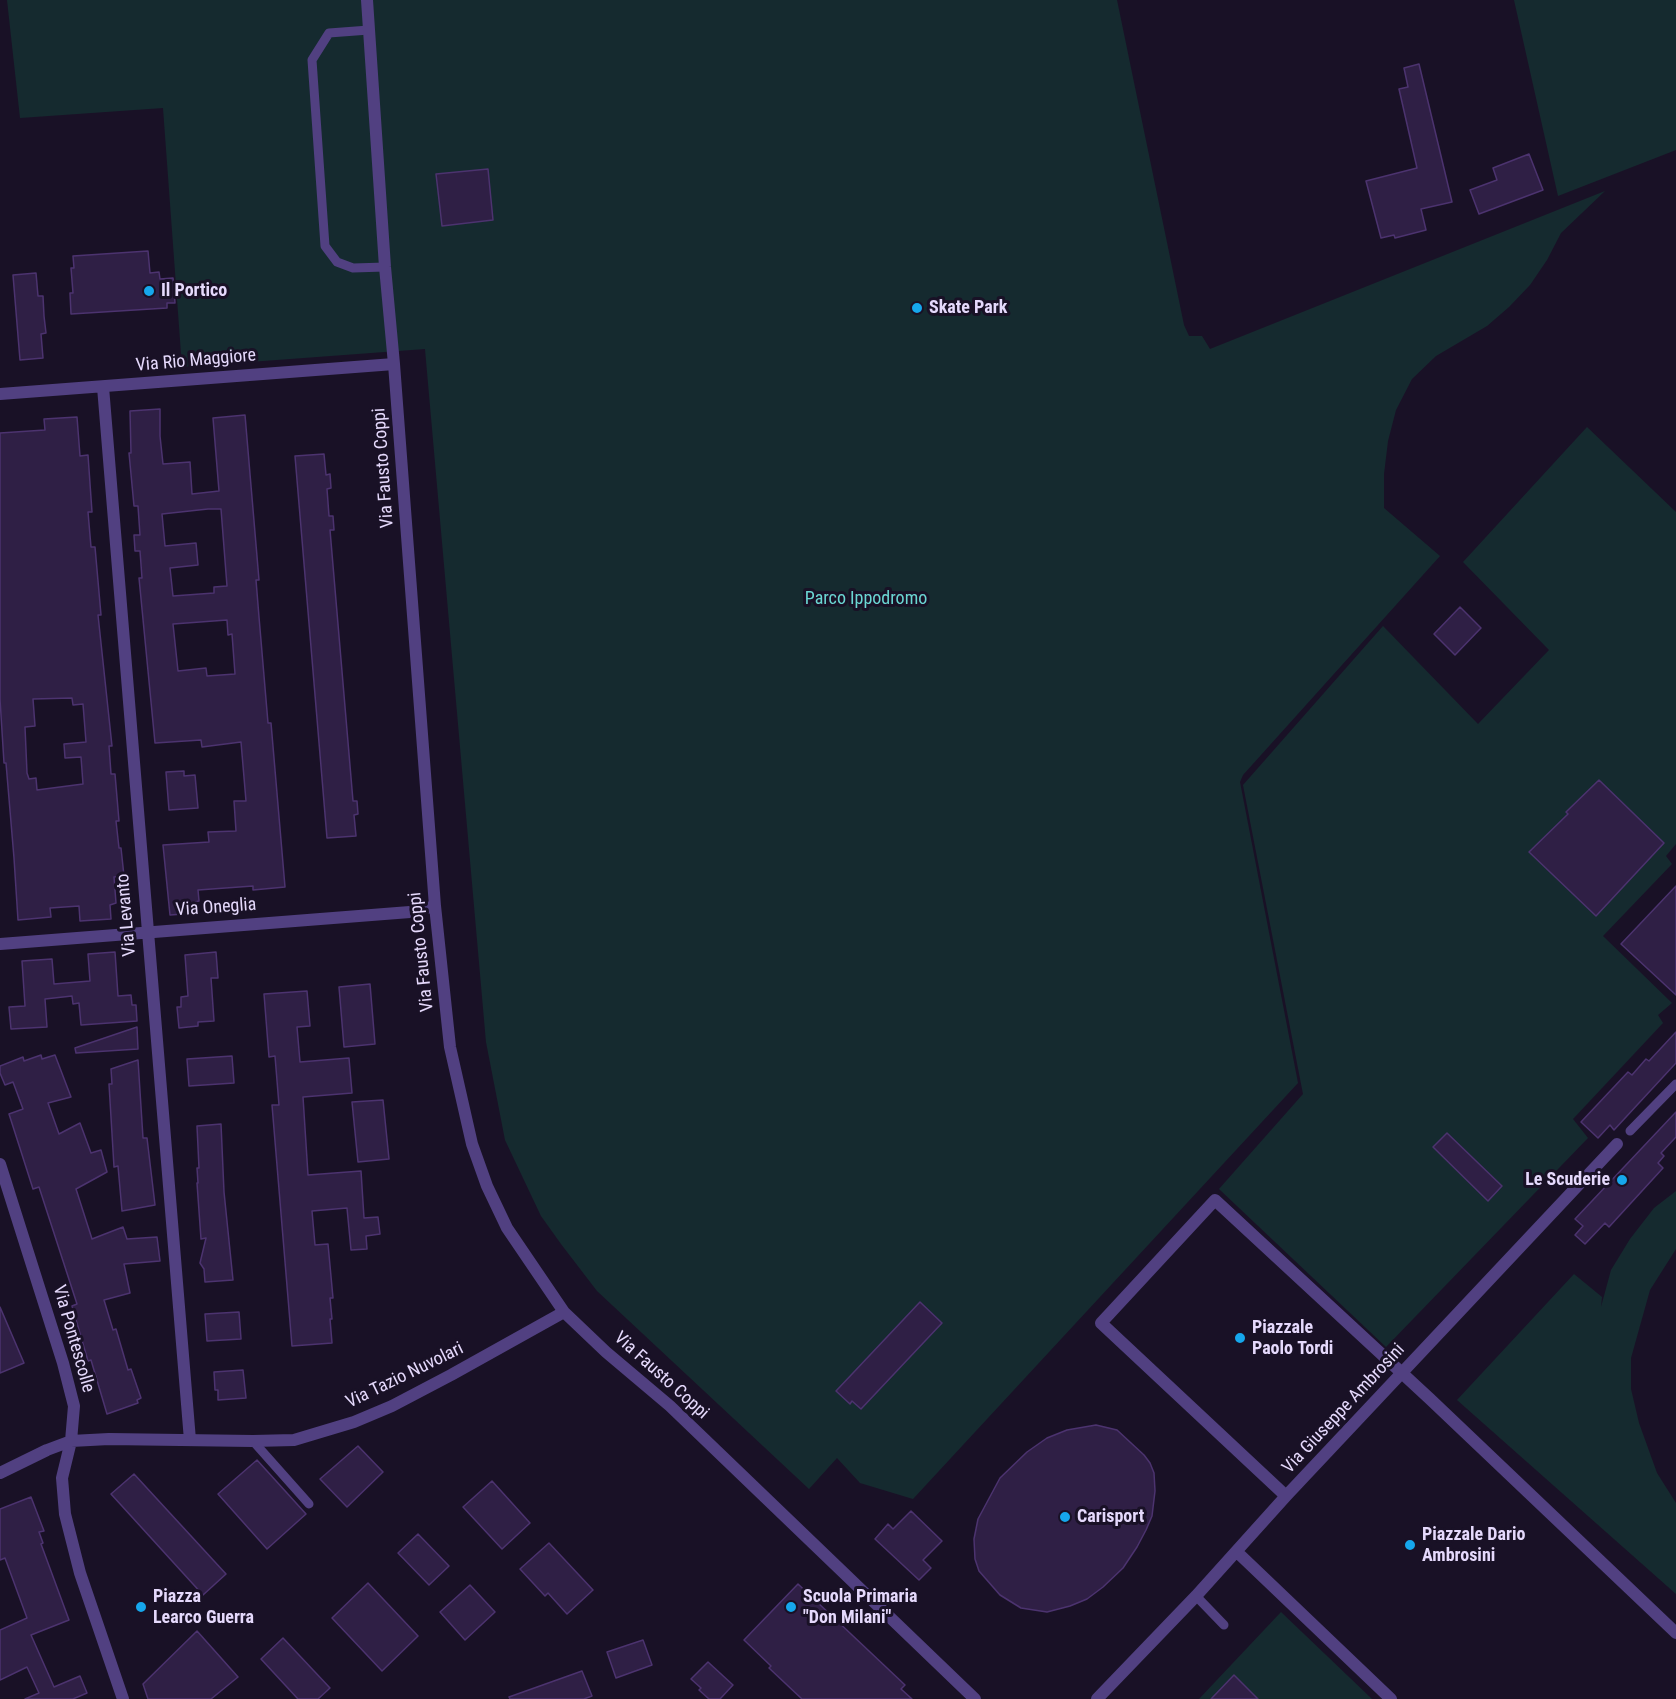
<!DOCTYPE html>
<style>
body{margin:0}
canvas{display:block;background:#191126}
</style>
<canvas width="1676" height="1699"></canvas>
<script>
const c = document.querySelector('canvas').getContext('2d');
c.lineJoin = 'round';
function paint(path, color) {
  c.fillStyle = color;
  c.fill(path, 'evenodd');
}
function strokePath(path, color, width, dash) {
  c.strokeStyle = color;
  c.lineWidth = width;
  c.lineCap = dash ? 'butt' : 'round';
  c.setLineDash(dash || []);
  c.stroke(path);
}
function write(font, color, halo, rows, align = 'center') {
  c.font = font + ' "Roboto Condensed",sans-serif';
  c.lineWidth = 6;
  c.setLineDash([]);
  c.textBaseline = 'middle';
  c.strokeStyle = halo;
  c.fillStyle = color;
  for (const [text, x, y, turn = 0] of rows) {
    c.save();
    c.translate(x, y);
    c.rotate((+turn || 0) * Math.PI / 180);
    c.textAlign = isNaN(turn) ? turn : align;
    if (halo) c.strokeText(text, 0, 0);
    c.fillText(text, 0, 0);
    c.restore();
  }
}
const green = new Path2D(`
 M 7,0 L 1117,0 L 1184,325 L 1189,336 L 1202,336 L 1210,349 L 1605,191 L 1561,233 L 1547,260 L 1530,285 L 1509,307 L 1487,326 L 1436,356 L 1412,379 L 1396,410 L 1388,441 L 1384,474 L 1384,508 L 1440,556 L 1243,775 L 1240,782 L 1298,1083 L 913,1499 L 860,1483 L 837,1458 L 809,1489 L 597,1291 L 561,1244 L 541,1216 L 505,1140 L 486,1042 L 425,349 L 182,367 L 163,108 L 20,118 Z
 M 1514,0 L 1676,0 L 1676,150 L 1558,196 Z
 M 1587,427 L 1676,512 L 1676,844 L 1666,856 L 1672,864 L 1603,936 L 1672,1003 L 1658,1015 L 1663,1023 L 1573,1119 L 1588,1138 L 1386,1347 L 1219,1189 L 1303,1094 L 1243,785 L 1383,626 L 1478,724 L 1549,650 L 1463,562 Z
 M 1676,1191 L 1676,1249 L 1650,1290 L 1631,1358 L 1631,1389 L 1639,1423 L 1657,1473 L 1676,1503 L 1676,1594 L 1457,1400 L 1574,1274 L 1602,1297 L 1601,1307 L 1611,1270 L 1630,1239 L 1654,1208 Z
 M 1281,1612 L 1372,1699 L 1199,1699 Z`);
const building = new Path2D(`
 M 1419,64 L 1452,202 L 1421,209 L 1426,230 L 1395,238 L 1394,235 L 1381,238 L 1366,181 L 1417,168 L 1399,89 L 1408,87 L 1404,68 Z
 M 1529,154 L 1543,190 L 1479,214 L 1470,190 L 1497,180 L 1493,168 Z
 M 488,169 L 493,220 L 442,226 L 436,174 Z
 M 148,251 L 150,273 L 159,272 L 160,279 L 173,278 L 175,303 L 167,303 L 167,308 L 71,314 L 70,293 L 73,293 L 71,268 L 74,268 L 73,256 Z
 M 36,273 L 38,296 L 43,296 L 44,316 L 46,333 L 41,334 L 43,358 L 20,360 L 13,275 Z
 M 160,409 L 160,436 L 163,464 L 190,462 L 192,494 L 219,491 L 213,418 L 245,415 L 259,580 L 256,580 L 259,617 L 268,723 L 271,723 L 285,887 L 253,890 L 253,886 L 198,890 L 199,901 L 195,902 L 196,913 L 170,915 L 163,845 L 209,842 L 208,832 L 236,831 L 234,801 L 246,801 L 241,742 L 202,747 L 201,740 L 155,743 L 139,578 L 142,578 L 140,551 L 135,551 L 134,535 L 140,535 L 138,506 L 134,506 L 129,453 L 131,453 L 130,411 ZM 208,509 L 221,509 L 227,586 L 214,587 L 214,593 L 173,596 L 170,568 L 198,565 L 196,543 L 165,546 L 162,514 ZM 227,620 L 228,635 L 232,634 L 235,674 L 207,676 L 206,668 L 178,671 L 173,624 Z
 M 77,417 L 80,456 L 88,455 L 92,512 L 88,512 L 91,547 L 95,547 L 101,615 L 98,615 L 112,746 L 109,746 L 111,774 L 115,774 L 119,821 L 116,821 L 119,848 L 121,848 L 124,876 L 114,877 L 116,903 L 110,905 L 111,919 L 80,921 L 79,906 L 50,908 L 51,917 L 18,920 L 14,858 L 6,763 L 4,763 L 0,699 L 0,433 L 45,430 L 44,419 ZM 72,698 L 73,705 L 83,704 L 86,742 L 64,744 L 65,758 L 81,757 L 83,784 L 37,790 L 36,778 L 29,779 L 27,773 L 25,727 L 35,726 L 33,699 Z
 M 324,454 L 326,475 L 330,474 L 331,488 L 327,489 L 329,516 L 333,516 L 334,530 L 330,530 L 353,801 L 357,801 L 358,814 L 354,815 L 356,836 L 327,838 L 295,456 Z
 M 1460,607 L 1481,628 L 1455,655 L 1434,634 Z
 M 184,771 L 184,776 L 195,775 L 198,808 L 169,810 L 166,772 Z
 M 1599,780 L 1664,843 L 1596,916 L 1529,852 L 1568,814 L 1566,812 Z
 M 1676,886 L 1676,995 L 1621,944 Z
 M 115,952 L 118,996 L 131,995 L 132,1005 L 136,1005 L 137,1021 L 81,1025 L 79,1003 L 73,1004 L 72,996 L 45,999 L 47,1027 L 11,1029 L 9,1007 L 25,1006 L 22,961 L 52,959 L 54,984 L 90,981 L 88,954 Z
 M 216,952 L 218,978 L 211,978 L 214,1021 L 198,1022 L 198,1026 L 179,1028 L 177,1007 L 181,1007 L 181,997 L 188,996 L 185,955 Z
 M 370,984 L 375,1044 L 344,1047 L 339,987 Z
 M 307,991 L 310,1026 L 297,1027 L 300,1062 L 349,1058 L 352,1093 L 303,1097 L 308,1175 L 361,1171 L 364,1218 L 378,1217 L 380,1234 L 366,1236 L 367,1249 L 351,1250 L 347,1208 L 312,1211 L 315,1245 L 328,1244 L 333,1298 L 330,1298 L 332,1319 L 330,1319 L 332,1343 L 292,1346 L 272,1105 L 279,1105 L 275,1056 L 269,1057 L 264,994 Z
 M 137,1027 L 138,1049 L 76,1053 L 75,1048 Z
 M 1676,1032 L 1676,1063 L 1614,1130 L 1610,1125 L 1598,1138 L 1581,1122 L 1628,1072 L 1632,1075 L 1646,1059 L 1649,1061 Z
 M 41,1055 L 42,1059 L 55,1055 L 71,1097 L 48,1103 L 59,1134 L 80,1123 L 91,1153 L 101,1150 L 107,1172 L 76,1189 L 92,1239 L 123,1227 L 127,1239 L 157,1237 L 160,1261 L 124,1264 L 130,1293 L 104,1300 L 113,1330 L 116,1329 L 128,1370 L 131,1369 L 141,1398 L 137,1400 L 138,1403 L 107,1414 L 91,1360 L 88,1361 L 72,1306 L 77,1304 L 39,1187 L 33,1189 L 9,1114 L 23,1109 L 13,1082 L 5,1085 L 0,1073 L 0,1066 L 23,1057 L 24,1061 Z
 M 232,1056 L 234,1083 L 189,1086 L 187,1059 Z
 M 138,1060 L 143,1138 L 147,1138 L 155,1205 L 122,1211 L 118,1166 L 114,1167 L 109,1084 L 112,1084 L 111,1069 Z
 M 383,1100 L 389,1159 L 358,1162 L 352,1102 Z
 M 1676,1112 L 1676,1137 L 1661,1153 L 1664,1156 L 1658,1163 L 1663,1168 L 1609,1227 L 1605,1223 L 1585,1244 L 1575,1235 L 1583,1226 L 1575,1219 Z
 M 221,1124 L 224,1192 L 233,1280 L 205,1282 L 204,1269 L 200,1263 L 206,1238 L 201,1239 L 197,1183 L 198,1183 L 197,1168 L 199,1168 L 197,1126 Z
 M 1447,1133 L 1502,1186 L 1488,1201 L 1433,1147 Z
 M 920,1302 L 942,1323 L 861,1409 L 852,1401 L 850,1404 L 836,1391 Z
 M 0,1307 L 24,1363 L 0,1373 Z
 M 239,1312 L 241,1339 L 207,1341 L 205,1314 Z
 M 243,1370 L 246,1398 L 218,1400 L 218,1390 L 215,1390 L 214,1372 Z
 M 1096,1425 L 1117,1430 L 1144,1455 L 1150,1463 L 1154,1473 L 1155,1491 L 1152,1516 L 1146,1530 L 1137,1547 L 1123,1568 L 1103,1587 L 1087,1599 L 1070,1606 L 1047,1612 L 1021,1608 L 1000,1595 L 979,1571 L 975,1559 L 974,1539 L 978,1519 L 1000,1478 L 1027,1452 L 1047,1438 L 1067,1430 Z
 M 358,1446 L 383,1472 L 347,1507 L 320,1479 Z
 M 257,1460 L 306,1514 L 267,1549 L 218,1494 Z
 M 134,1474 L 226,1574 L 203,1595 L 111,1494 Z
 M 492,1481 L 530,1523 L 502,1549 L 463,1507 Z
 M 31,1497 L 44,1531 L 39,1532 L 43,1543 L 41,1544 L 69,1620 L 31,1635 L 54,1687 L 80,1676 L 87,1693 L 73,1699 L 25,1699 L 39,1693 L 27,1667 L 0,1680 L 0,1630 L 27,1618 L 5,1558 L 0,1560 L 0,1509 Z
 M 911,1511 L 942,1541 L 923,1560 L 931,1568 L 919,1580 L 875,1539 L 888,1524 L 893,1529 Z
 M 418,1534 L 449,1566 L 429,1585 L 398,1553 Z
 M 549,1543 L 593,1590 L 567,1614 L 548,1593 L 545,1596 L 520,1569 Z
 M 368,1583 L 418,1636 L 382,1671 L 332,1618 Z
 M 798,1584 L 905,1685 L 901,1689 L 912,1699 L 802,1699 L 769,1668 L 771,1666 L 744,1640 Z
 M 470,1585 L 495,1612 L 465,1640 L 440,1612 Z
 M 197,1631 L 238,1677 L 211,1699 L 148,1699 L 143,1684 Z
 M 283,1638 L 330,1688 L 318,1699 L 298,1699 L 261,1659 Z
 M 643,1640 L 652,1665 L 616,1678 L 607,1652 Z
 M 708,1662 L 733,1685 L 720,1699 L 709,1699 L 699,1690 L 701,1688 L 691,1679 Z
 M 582,1671 L 592,1696 L 584,1699 L 510,1699 L 509,1697 Z
 M 1234,1675 L 1258,1699 L 1211,1699 Z`);
const service = new Path2D(`
 M 369,30 L 329,33 L 312,60 L 325,246 L 337,262 L 353,268 L 385,267
 M 1630,1131 L 1676,1084
 M 253,1441 L 309,1504
 M 1196,1596 L 1224,1625`);
const minor = new Path2D(`
 M 367,0 L 385,267 L 394,364 L 435,906 L 450,1047 L 472,1144 L 487,1186 L 507,1228 L 564,1312 L 606,1352 L 670,1406 L 975,1699
 M 103,387 L 190,1440
 M 0,394 L 394,364
 M 0,944 L 410,912 L 435,906
 M 0,1164 L 63,1363 L 74,1406 L 71,1441 L 62,1478 L 65,1514 L 80,1573 L 123,1699
 M 0,1473 L 47,1450 L 71,1441 L 109,1439 L 253,1441 L 294,1440 L 354,1422 L 392,1406 L 451,1375 L 564,1312
 M 1286,1496 L 1101,1323 L 1215,1200 L 1430,1399 L 1676,1633
 M 1237,1552 L 1391,1699
 M 1097,1699 L 1196,1596 L 1286,1496 L 1617,1144`);
const markers = [
 [149,291,6,"#16a7ec"],
 [917,308,6,"#16a7ec"],
 [1622,1180,6,"#16a7ec"],
 [1240,1338,6,"#16a7ec"],
 [1065,1517,6,"#16a7ec"],
 [1410,1545,6,"#16a7ec"],
 [141,1607,6,"#16a7ec"],
 [791,1607,6,"#16a7ec"]
];
const poiNames = [
 ["Il Portico",161,291],
 ["Skate Park",929,308],
 ["Le Scuderie",1610,1180,"right"],
 ["Piazzale",1252,1328],
 ["Paolo Tordi",1252,1349],
 ["Carisport",1077,1517],
 ["Piazzale Dario",1422,1535],
 ["Ambrosini",1422,1556],
 ["Piazza",153,1597],
 ["Learco Guerra",153,1618],
 ["Scuola Primaria",803,1597],
 ["\"Don Milani\"",803,1618]
];
const streetNames = [
 ["Via Rio Maggiore",196,361,-5],
 ["Via Fausto Coppi",384,468,-94],
 ["Via Oneglia",216,908,-4],
 ["Via Levanto",127,915,-95],
 ["Via Fausto Coppi",422,952,-96],
 ["Via Pontescolle",73,1339,74],
 ["Via Tazio Nuvolari",405,1376,-26],
 ["Via Fausto Coppi",661,1376,42],
 ["Via Giuseppe Ambrosini",1344,1409,-47]
];
const parkNames = [
 ["Parco Ippodromo",866,599]
];
paint(green, '#152a2f');
paint(building, '#2f1f45');
strokePath(building, '#4c336f', 1.5);
strokePath(service, '#514081', 9);
strokePath(minor, '#514081', 12);
for (const [x, y, r, color] of markers) {
  const dot = new Path2D();
  dot.arc(x, y, r, 0, 2 * Math.PI);
  c.fillStyle = color;
  c.fill(dot);
  strokePath(dot, '#191126', 2);
}
write('bold 18px', '#e5d9fc', '#191126', poiNames, 'left');
write('18px', '#e5d9fc', '#191126', streetNames);
write('18px', '#6bd7d3', '#191126', parkNames);
</script>
